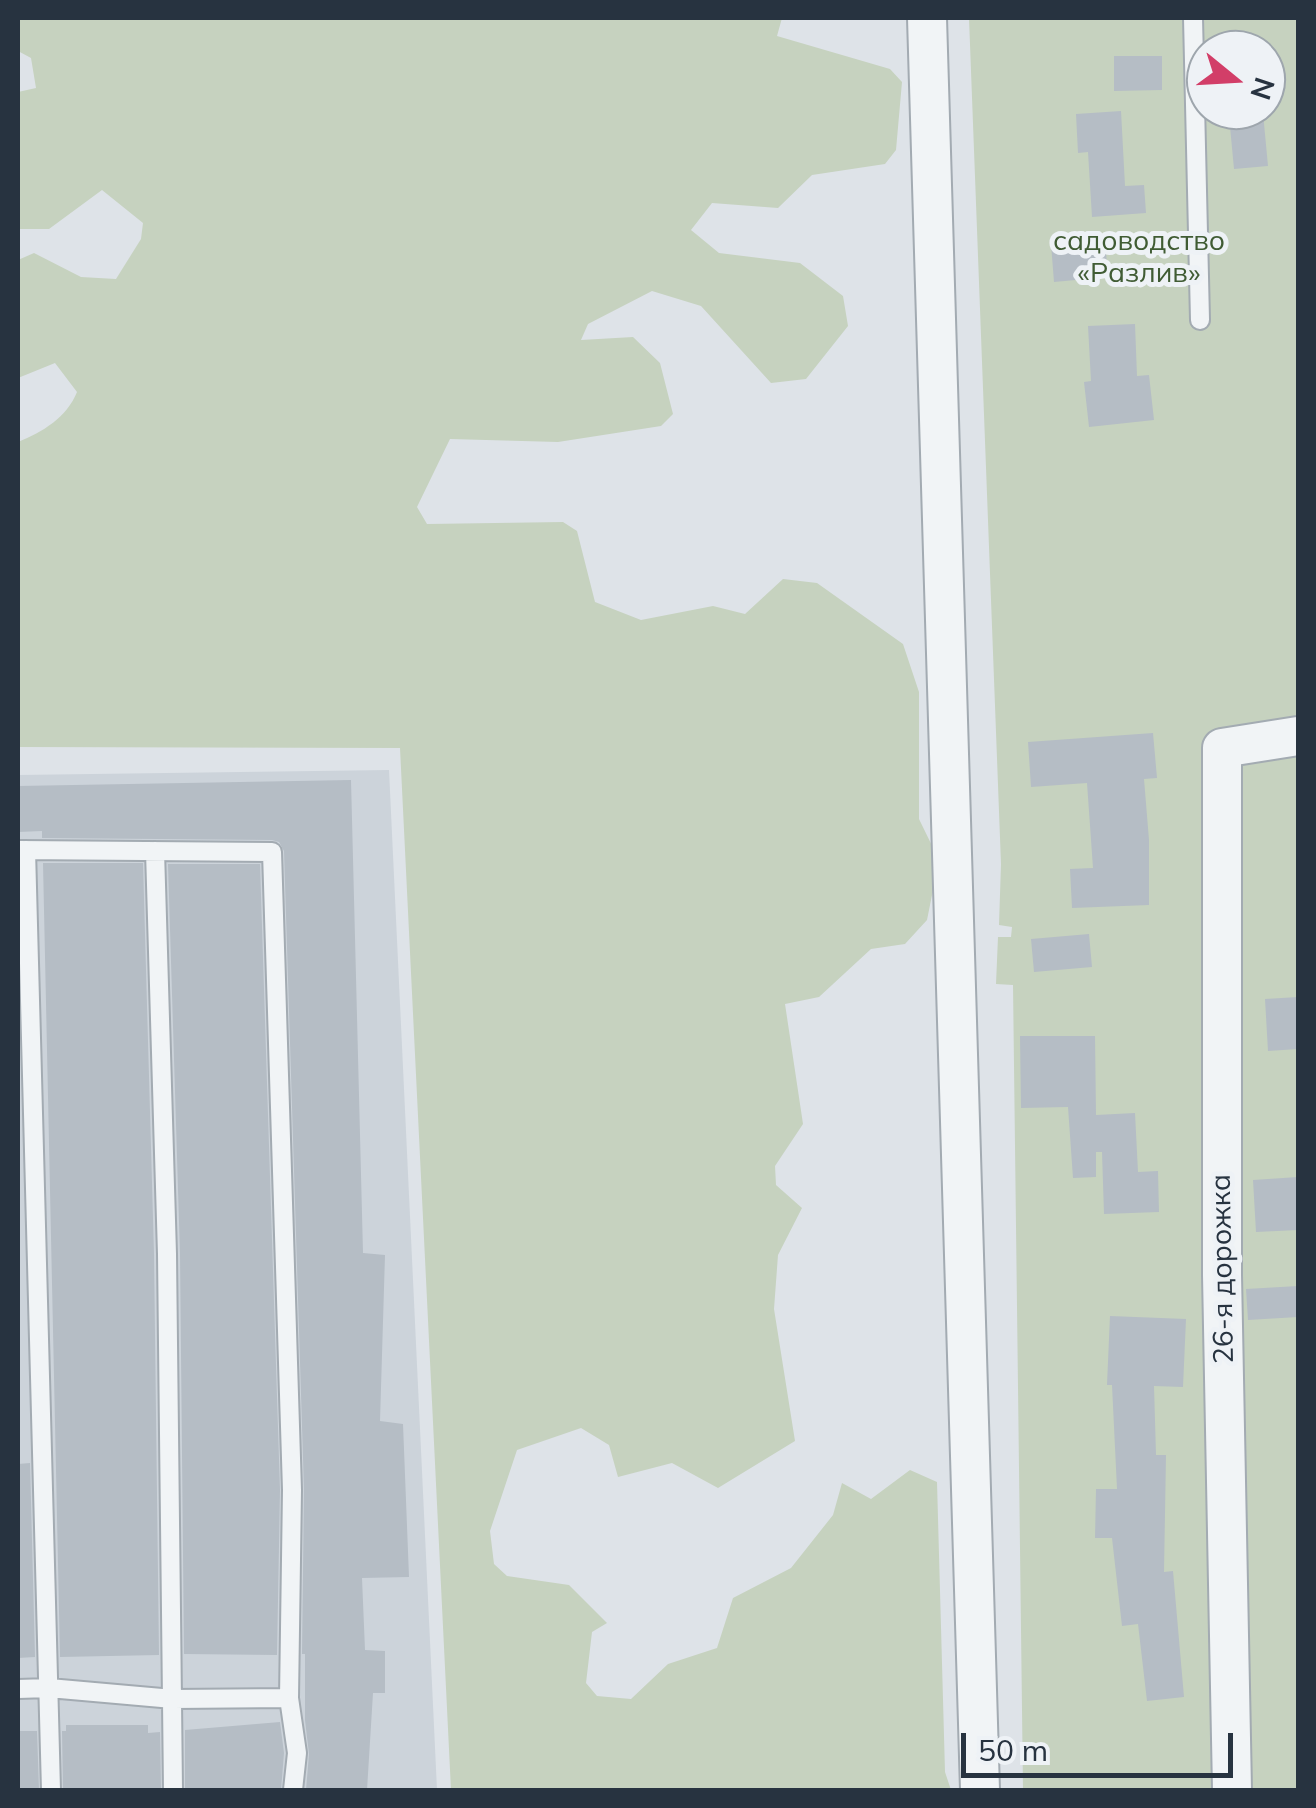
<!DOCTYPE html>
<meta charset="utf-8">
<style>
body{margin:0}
#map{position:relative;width:1316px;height:1808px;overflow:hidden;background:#dee3e8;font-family:Mulish,sans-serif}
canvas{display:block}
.frame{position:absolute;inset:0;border:20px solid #273340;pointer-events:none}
.north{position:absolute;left:1186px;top:30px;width:100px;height:100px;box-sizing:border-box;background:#eef2f6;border:2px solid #9ea6ad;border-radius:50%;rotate:108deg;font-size:28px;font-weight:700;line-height:40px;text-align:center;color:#273340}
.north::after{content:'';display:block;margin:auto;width:35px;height:45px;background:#d23e68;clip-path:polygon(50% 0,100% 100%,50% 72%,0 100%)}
.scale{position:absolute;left:961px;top:1733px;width:272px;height:45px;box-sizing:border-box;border:5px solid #273340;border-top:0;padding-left:12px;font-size:30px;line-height:35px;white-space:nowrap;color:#273340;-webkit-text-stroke:8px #eef2f6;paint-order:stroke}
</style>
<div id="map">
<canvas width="1316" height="1808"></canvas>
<div class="frame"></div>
<div class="north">N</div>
<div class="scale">50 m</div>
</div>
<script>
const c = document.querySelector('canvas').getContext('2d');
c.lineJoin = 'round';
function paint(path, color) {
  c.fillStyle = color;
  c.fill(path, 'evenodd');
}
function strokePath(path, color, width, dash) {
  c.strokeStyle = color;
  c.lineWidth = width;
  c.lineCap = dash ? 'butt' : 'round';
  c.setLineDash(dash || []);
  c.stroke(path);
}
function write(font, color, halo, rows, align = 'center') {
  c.font = font + ' Mulish,sans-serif';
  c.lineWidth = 10;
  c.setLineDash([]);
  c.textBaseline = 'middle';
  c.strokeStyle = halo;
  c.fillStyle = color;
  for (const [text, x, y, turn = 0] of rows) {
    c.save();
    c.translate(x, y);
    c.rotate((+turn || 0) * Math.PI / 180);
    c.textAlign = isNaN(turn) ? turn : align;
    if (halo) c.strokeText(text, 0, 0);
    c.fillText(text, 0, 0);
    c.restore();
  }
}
const built = new Path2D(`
 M 389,770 L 437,1790 L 18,1790 L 18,775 Z`);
const green = new Path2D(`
 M 18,18 L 782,18 L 777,36 L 890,69 L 902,82 L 896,150 L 885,164 L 812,175 L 778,208 L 712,203 L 691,230 L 719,253 L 800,263 L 843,296 L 848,326 L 806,379 L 771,383 L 701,306 L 652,291 L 588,324 L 581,340 L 633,337 L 660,363 L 673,414 L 661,426 L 558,442 L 450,439 L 417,507 L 427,524 L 563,522 L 577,531 L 595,602 L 641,620 L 713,606 L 745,614 L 783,579 L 817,583 L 903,644 L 919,692 L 919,819 L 939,860 L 927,920 L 905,944 L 871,949 L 819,997 L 785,1004 L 803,1124 L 775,1166 L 776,1185 L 802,1208 L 778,1255 L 774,1309 L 795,1441 L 718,1488 L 672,1463 L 618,1477 L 609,1445 L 581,1428 L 517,1450 L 490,1531 L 494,1564 L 507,1576 L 569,1585 L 607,1623 L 592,1632 L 586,1683 L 597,1696 L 631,1699 L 668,1664 L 717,1648 L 733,1598 L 791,1568 L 833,1515 L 842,1483 L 871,1499 L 910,1470 L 937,1482 L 945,1772 L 951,1790 L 451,1790 L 400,748 L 18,747 L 18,442 C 43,432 67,417 77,392 L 55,363 L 18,378 L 18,260 L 34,253 L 81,277 L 116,279 L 141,239 L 143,223 L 102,190 L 49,229 L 18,229 L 18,92 L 36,88 L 31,58 L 18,51 Z
 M 969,18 L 1298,18 L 1298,1790 L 1023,1790 L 1013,985 L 996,984 L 998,937 L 1011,937 L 1012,927 L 999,925 L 1001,864 ZM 1206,50 L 1266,50 L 1266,110 L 1206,110 Z`);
const building = new Path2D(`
 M 1114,56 L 1162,56 L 1162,90 L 1114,91 Z
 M 1121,111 L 1125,186 L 1144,185 L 1146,213 L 1092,217 L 1088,152 L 1078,153 L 1076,114 Z
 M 1263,113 L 1268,166 L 1234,169 L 1229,116 Z
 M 1105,239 L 1108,277 L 1054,282 L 1051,244 Z
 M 1135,324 L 1137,376 L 1149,375 L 1154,420 L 1089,427 L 1084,382 L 1091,381 L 1088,326 Z
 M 1153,733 L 1157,778 L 1144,779 L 1149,840 L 1149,905 L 1072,908 L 1070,869 L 1093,868 L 1087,783 L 1031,787 L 1028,742 Z
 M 351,780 L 363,1253 L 385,1255 L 380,1421 L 403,1424 L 409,1577 L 362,1578 L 365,1650 L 385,1651 L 385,1693 L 373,1693 L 367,1790 L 306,1790 L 309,1754 L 305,1720 L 305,1654 L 302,1654 L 304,1490 L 284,851 L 279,842 L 272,840 L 42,838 L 42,831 L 18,832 L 18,786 Z
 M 43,863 L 143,863 L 154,1254 L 159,1655 L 60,1657 Z
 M 168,864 L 260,864 L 280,1490 L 277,1655 L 184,1654 L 180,1254 Z
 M 1089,934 L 1092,967 L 1034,972 L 1031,939 Z
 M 1298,997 L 1298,1049 L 1268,1051 L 1265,999 Z
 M 1020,1036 L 1095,1036 L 1096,1115 L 1135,1113 L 1138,1172 L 1158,1171 L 1159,1212 L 1104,1214 L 1102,1152 L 1096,1152 L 1096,1177 L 1073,1178 L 1068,1107 L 1021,1108 Z
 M 1298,1177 L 1298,1230 L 1256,1232 L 1253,1180 Z
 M 1298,1286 L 1298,1317 L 1248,1320 L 1246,1289 Z
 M 1110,1316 L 1186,1319 L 1183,1387 L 1154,1386 L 1156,1455 L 1166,1455 L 1164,1572 L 1173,1571 L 1184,1697 L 1147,1701 L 1138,1624 L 1122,1626 L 1112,1538 L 1095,1538 L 1096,1489 L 1117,1489 L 1112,1385 L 1107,1385 Z
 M 30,1463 L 35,1657 L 18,1658 L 18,1464 Z
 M 280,1722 L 284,1753 L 281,1790 L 185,1790 L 185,1730 Z
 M 66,1725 L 148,1725 L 148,1733 L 160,1732 L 161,1790 L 63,1790 L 62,1731 L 66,1731 Z
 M 18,1731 L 37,1731 L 39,1790 L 18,1790 Z`);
const service = new Path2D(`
 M 1193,18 L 1200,320
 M 18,850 L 272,852 L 292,1490 L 289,1698 L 173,1699 L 49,1688 L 18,1689
 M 26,850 L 51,1790
 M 155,851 L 167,1254 L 173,1790
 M 289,1698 L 297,1753 L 293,1790`);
const minor = new Path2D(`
 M 927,18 L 980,1790
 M 1232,1790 L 1222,1275 L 1222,748 L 1298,736`);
const parkNames = [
 ["садоводство",1139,242],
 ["«Разлив»",1139,274]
];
const streetNames = [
 ["26-я дорожка",1223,1269,-91]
];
paint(built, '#ccd3da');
paint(green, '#c6d2bf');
paint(building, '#b5bdc5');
strokePath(service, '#a3abb2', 22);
strokePath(minor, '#a3abb2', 42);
strokePath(service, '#f1f4f6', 18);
strokePath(minor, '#f1f4f6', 38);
write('28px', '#405c34', '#eef2f6', parkNames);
write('28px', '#273340', '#eef2f6', streetNames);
</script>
